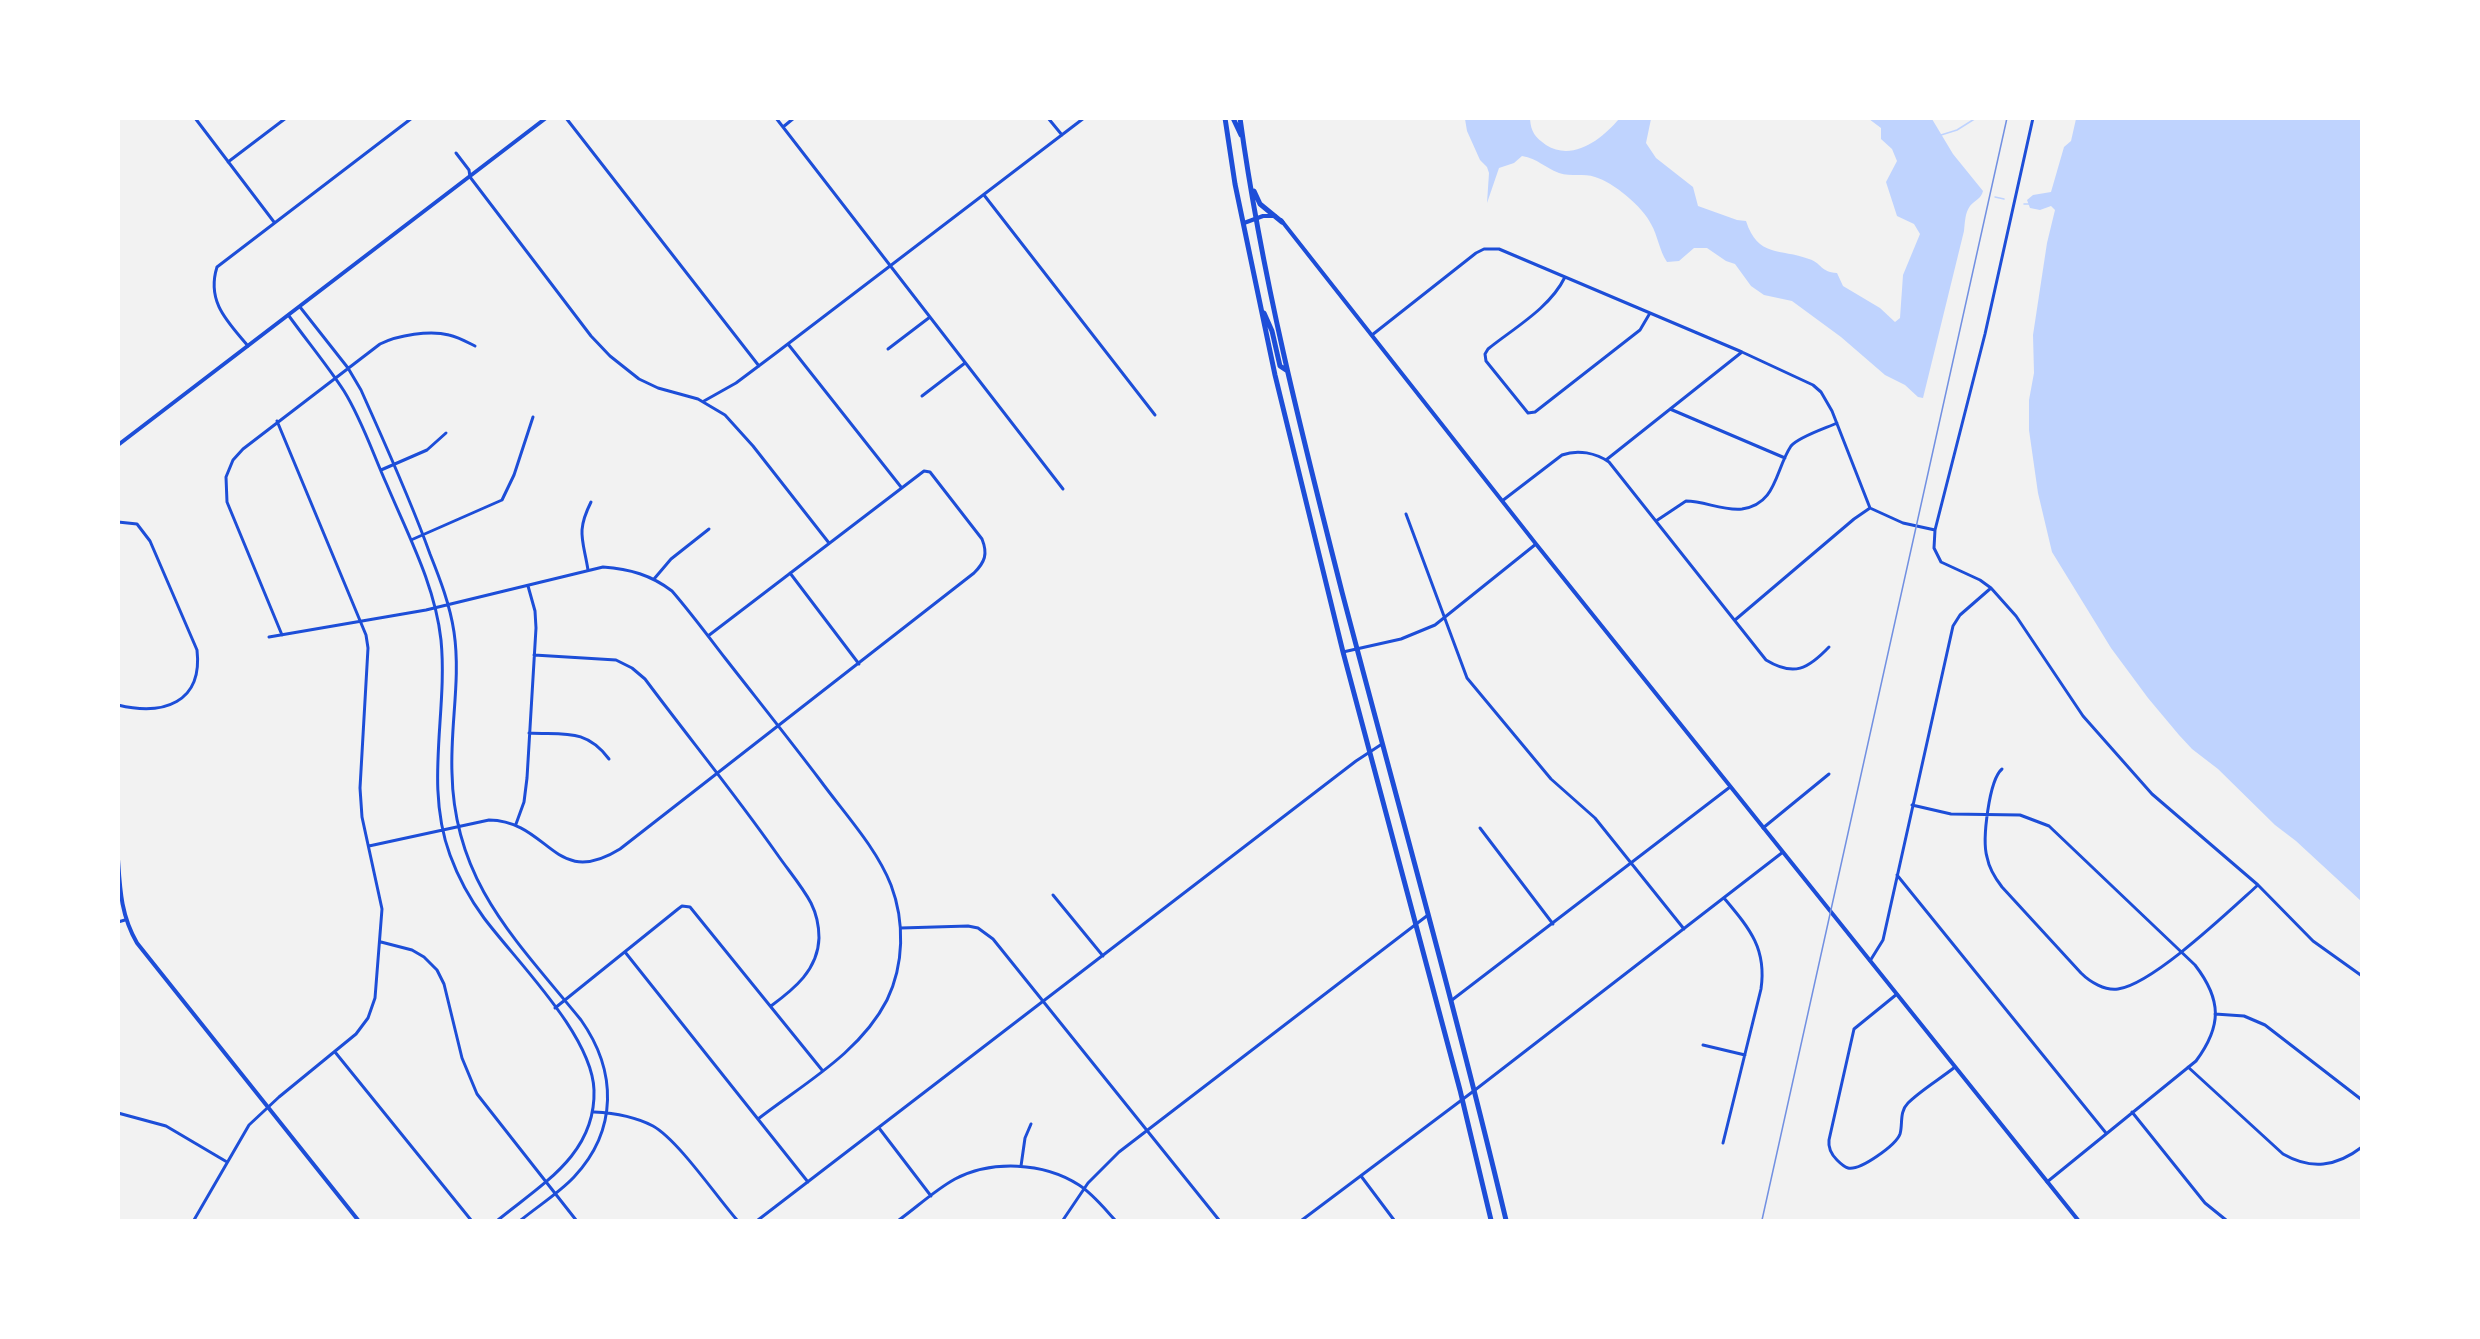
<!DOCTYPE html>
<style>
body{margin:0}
#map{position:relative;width:2480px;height:1339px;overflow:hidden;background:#f2f2f2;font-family:Commissioner,sans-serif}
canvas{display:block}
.frame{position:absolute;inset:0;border:120px solid #fff;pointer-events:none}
</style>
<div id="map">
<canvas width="2480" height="1339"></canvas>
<div class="frame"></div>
</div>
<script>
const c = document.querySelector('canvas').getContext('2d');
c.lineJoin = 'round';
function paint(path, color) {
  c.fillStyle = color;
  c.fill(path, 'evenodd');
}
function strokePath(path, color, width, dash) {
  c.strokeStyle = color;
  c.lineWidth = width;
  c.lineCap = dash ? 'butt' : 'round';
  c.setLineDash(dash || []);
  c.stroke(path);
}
const water = new Path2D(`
 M 1465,119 L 1530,119 C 1531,132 1535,137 1546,145 C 1573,162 1602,139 1619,119 L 1651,119 L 1646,143 L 1656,158 L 1693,187 L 1698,206 L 1737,220 L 1746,221 C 1758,258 1780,248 1809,259 C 1822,263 1820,272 1837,273 L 1843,286 L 1880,308 L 1895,322 L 1900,318 L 1903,275 L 1920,234 L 1914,224 L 1897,216 L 1886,182 L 1897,161 L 1892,149 L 1881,139 L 1881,128 L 1869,119 L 1932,119 L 1953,154 L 1983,191 C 1981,199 1975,200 1970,206 C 1965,213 1965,222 1964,231 L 1923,398 L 1918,397 L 1905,385 L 1885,375 L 1841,337 L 1792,301 L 1764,295 L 1751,286 L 1735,264 L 1726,261 L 1707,248 L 1694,248 L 1679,261 L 1667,262 C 1659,250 1658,236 1651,224 C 1643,207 1613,182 1595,177 C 1584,173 1571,177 1559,173 C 1544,167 1538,159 1522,156 L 1514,163 L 1499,168 L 1487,203 L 1489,173 L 1487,167 L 1480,160 L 1467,131 Z
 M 2076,119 L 2361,119 L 2361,901 L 2296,841 L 2275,825 L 2218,769 L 2192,749 L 2179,735 L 2148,698 L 2111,648 L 2052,552 L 2038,493 L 2029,430 L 2029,400 L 2034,373 L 2033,335 L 2047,243 L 2055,210 L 2051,206 L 2040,210 L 2030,208 L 2027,200 L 2033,195 L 2051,192 L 2064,147 L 2071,141 Z`);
const stream = new Path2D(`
 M 1941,135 L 1957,130 L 1976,118
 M 1995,197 L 2004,199
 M 2024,204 L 2029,204`);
const minor = new Path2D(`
 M 195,118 L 274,222
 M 566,118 L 759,366
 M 776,118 L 1063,489
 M 1048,118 L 1062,135
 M 2033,118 L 1985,334 L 1935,530 L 1934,548 L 1941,562 L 1980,580 L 1991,588 L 2016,616 L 2083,716 L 2152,794 L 2258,885 L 2313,941 L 2362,976
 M 783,127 L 794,118
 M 456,153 L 469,170 L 470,177 L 591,336 L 610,356 L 639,379 L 658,388 L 698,399 L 725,415 L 753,446 L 829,543
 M 228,162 L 286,118
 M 984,195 L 1155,415
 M 1565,277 C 1550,308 1514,328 1488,349 L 1485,354 L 1486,361 L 1528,413 L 1535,412 L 1640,330 L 1650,313
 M 300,307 L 348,368 L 361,390 C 385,444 410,498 430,554 C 440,579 450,605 454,632 C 461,679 450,726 452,773 C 454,882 516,940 581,1020 C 617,1071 618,1130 574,1177 C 559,1193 538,1206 521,1220
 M 289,316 C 307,341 327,365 344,391 C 362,420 373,454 387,485 C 408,535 435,585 441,640 C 448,712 424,785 450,855 C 458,877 470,899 484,918 C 517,962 592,1035 594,1090 C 596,1154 542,1184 498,1220
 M 1372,335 L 1476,253 L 1484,249 L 1499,249 L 1742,352 L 1813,385 L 1821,392 L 1832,411 L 1870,508 L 1903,523 L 1935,530
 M 788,344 L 901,487
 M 248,346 C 228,322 206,302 217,267 L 412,118
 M 888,349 L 930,317
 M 922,396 L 965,363
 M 704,401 L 736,383 L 776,353 L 1084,118
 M 1670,409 L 1785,458
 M 1606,460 L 1742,352
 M 381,470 L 427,450 L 446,433
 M 1502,501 L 1562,455 C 1578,449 1596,453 1609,462 L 1766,660 C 1794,677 1808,669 1829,647
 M 1406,514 L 1467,678 L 1551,779 L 1595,818 L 1684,929
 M 1656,521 L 1686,501 C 1705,501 1722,511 1742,509 C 1777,504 1775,470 1791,446 C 1798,437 1826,428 1837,423
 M 118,522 L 137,524 L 150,541 L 197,650 C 203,703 163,716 118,705
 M 411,540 L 502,500 L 514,475 L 533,417
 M 588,570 C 583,539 576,532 591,502
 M 790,573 L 859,664
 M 654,579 L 671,559 L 709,529
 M 1735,620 L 1854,519 L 1870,508
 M 282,635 L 227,502 L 226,477 L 233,460 L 243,449 L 380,344 C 398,335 430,330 449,335 C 458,337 467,342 475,346
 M 269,637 L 426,610 L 603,567 C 630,569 651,575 672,591 C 691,613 708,636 725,658 C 757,699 789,739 820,780 C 844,813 876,847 891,885 C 905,922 904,965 887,1000 C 860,1053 803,1084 758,1119
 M 1343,652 L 1401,639 L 1435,625 L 1536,544
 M 534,655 L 616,660 L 632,668 L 645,679 C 689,738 735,794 777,854 C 788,870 802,886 811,903 C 816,913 819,926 819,938 C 818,970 794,989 771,1006
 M 529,733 C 564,735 586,728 609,759
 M 2002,769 C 1989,780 1982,840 1987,857 C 1989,868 1995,878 2002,887 L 2081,973 C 2090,982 2105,991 2118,989 C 2153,984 2229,911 2258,885
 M 1912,805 L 1951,814 L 2020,815 L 2049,826 L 2195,965 C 2222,1000 2222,1026 2196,1061 L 2047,1182
 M 516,824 L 524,802 L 527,778 L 536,628 L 535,611 L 528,586
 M 1480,828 L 1553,924
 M 1763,828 L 1829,774
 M 369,846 L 489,820 C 550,821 554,890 620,849 L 974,573 C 985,562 988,554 982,539 L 930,472 L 924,471 L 708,636
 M 1897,875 L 2106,1133
 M 1053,895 L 1103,956
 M 118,922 L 125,920
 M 901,928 L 968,926 L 978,928 L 993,939 L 1219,1220
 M 381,942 L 412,950 L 424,957 L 437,970 L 444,984 L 462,1058 L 477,1094 L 576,1220
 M 625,952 L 808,1182
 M 1870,961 L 1883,940 L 1953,626 L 1960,615 L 1991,588
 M 1897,994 L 1854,1029 L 1829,1140 C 1828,1148 1831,1154 1837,1160 C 1840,1163 1844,1167 1848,1168 C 1860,1171 1896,1145 1900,1134 C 1903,1124 1899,1112 1908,1103 C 1921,1090 1940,1079 1955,1067
 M 1452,1000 L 1730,787
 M 555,1008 L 678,909 L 682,906 L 690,907 L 822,1070
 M 2215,1014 L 2244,1016 L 2265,1025 L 2362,1100
 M 1703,1045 L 1745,1055
 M 335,1052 L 471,1220
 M 2188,1067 L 2283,1154 C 2311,1170 2336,1167 2362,1147
 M 594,1112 C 614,1113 634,1116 653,1126 C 678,1140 716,1196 737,1220
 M 2132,1112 L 2205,1203 L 2226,1220
 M 118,1113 L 166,1126 L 227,1162
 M 879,1128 L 931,1196
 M 1723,1143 L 1761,989 C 1767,948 1749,928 1724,898
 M 1021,1166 L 1025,1138 L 1031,1124
 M 1361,1176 L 1394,1220
 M 194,1220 L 249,1125 L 279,1097 L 356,1034 L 368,1018 L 375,998 L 382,909 L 362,817 L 360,788 L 368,648 L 366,635 L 277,421
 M 758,1220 L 1356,761 L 1382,744
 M 899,1220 C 917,1207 935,1190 955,1179 C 992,1160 1043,1162 1079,1185 C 1093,1194 1104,1208 1115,1220
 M 1063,1220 L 1088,1183 L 1119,1152 L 1428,915
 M 1302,1220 L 1475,1090 L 1783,852`);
const tertiary = new Path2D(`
 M 1281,220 L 1536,544 L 2078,1220
 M 1244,223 L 1263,216 L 1275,216
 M 118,445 L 546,118
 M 118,859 C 120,890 121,915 137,943 L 358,1220`);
const primary = new Path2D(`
 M 1225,118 L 1235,184 L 1275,375 L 1343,652 L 1460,1090 L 1491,1220
 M 1233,118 L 1241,135
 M 1240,118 C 1262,279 1302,435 1342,592 C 1397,801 1456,1010 1506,1220
 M 1254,191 L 1260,204 L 1282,222
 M 1264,313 L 1272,331 L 1280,366 L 1286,370`);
const rail = new Path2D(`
 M 1762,1220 L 2007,118`);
paint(water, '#bfd3fe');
strokePath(stream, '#bfd3fe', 1.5);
strokePath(minor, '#1d4ed8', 3);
strokePath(tertiary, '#1d4ed8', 4);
strokePath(primary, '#1d4ed8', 5);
strokePath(rail, '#7290e2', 1.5);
</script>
